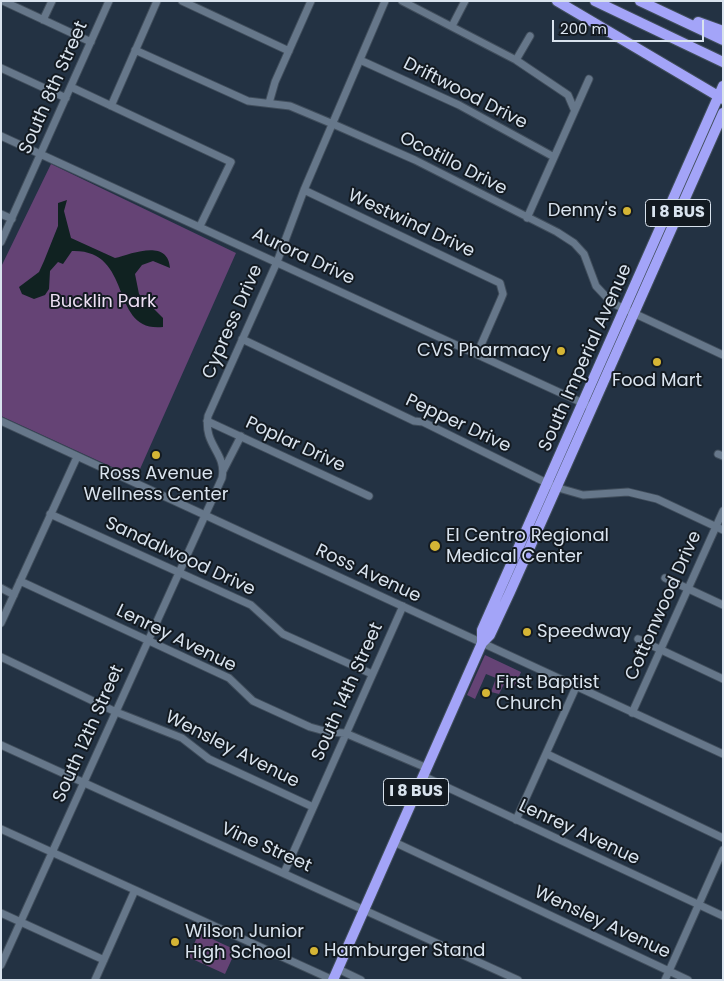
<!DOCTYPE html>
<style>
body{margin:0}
#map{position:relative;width:724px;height:981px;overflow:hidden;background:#233243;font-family:Poppins,sans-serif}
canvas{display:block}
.frame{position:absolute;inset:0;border:2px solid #d9e3ee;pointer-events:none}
.scale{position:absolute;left:552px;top:20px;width:152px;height:22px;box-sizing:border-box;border:2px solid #d9e3ee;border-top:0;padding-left:6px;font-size:15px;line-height:18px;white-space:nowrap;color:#d9e3ee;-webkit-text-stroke:4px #131a21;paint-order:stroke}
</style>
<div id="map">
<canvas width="724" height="981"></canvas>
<div class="frame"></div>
<div class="scale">200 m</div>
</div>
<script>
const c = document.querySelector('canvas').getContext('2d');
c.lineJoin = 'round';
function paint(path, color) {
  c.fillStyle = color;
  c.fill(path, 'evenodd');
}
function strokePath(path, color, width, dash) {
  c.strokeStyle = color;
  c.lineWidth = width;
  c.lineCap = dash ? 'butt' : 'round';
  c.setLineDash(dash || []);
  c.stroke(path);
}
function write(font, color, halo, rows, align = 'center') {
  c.font = font + ' Poppins,sans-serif';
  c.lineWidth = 4;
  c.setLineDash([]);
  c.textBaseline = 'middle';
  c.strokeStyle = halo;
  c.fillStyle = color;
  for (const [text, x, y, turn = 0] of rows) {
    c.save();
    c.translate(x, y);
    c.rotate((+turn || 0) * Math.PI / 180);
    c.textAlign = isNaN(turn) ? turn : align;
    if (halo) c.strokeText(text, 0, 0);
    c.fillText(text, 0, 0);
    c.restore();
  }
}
const green = new Path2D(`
 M 51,164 L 236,253 L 136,478 L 1,416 L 1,267 Z
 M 485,655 L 521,672 L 515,686 L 505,682 L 499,694 L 491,692 L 496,678 L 486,674 L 475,699 L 467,695 Z
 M 199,933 L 236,950 L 225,974 L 188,957 Z`);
const water = new Path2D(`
 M 67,200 L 64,211 L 71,238 L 115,258 C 131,254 168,238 170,268 L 153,261 L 142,265 L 135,274 L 139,294 L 163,318 L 163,327 C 108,333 135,249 72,251 L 63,264 L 58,262 L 50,271 L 49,289 L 45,295 L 34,299 L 22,294 L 19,287 L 39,272 L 44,261 L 58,226 L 58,203 Z`);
const minor = new Path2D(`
 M 3,1 L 91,42
 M 182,1 L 289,51
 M 402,1 L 516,60 L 568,95 L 574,109
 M 43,20 L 52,1
 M 452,26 L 465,1
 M 135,50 L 248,101 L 290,106 L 333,124 L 415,160 L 557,232 L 574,243 L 584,254 L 596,286 L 612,303 L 723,355
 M 360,60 L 459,105 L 554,157
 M 516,60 L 530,36
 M 1,68 L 66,98
 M 71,87 L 231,162 L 200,226
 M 269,103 L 275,82 L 311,1
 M 111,106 L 157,1
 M 1,136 L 587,405
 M 304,190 L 500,283 L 503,294 L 501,299 L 477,354
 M 1,214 L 12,219
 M 527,218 L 589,79
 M 1,242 L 109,1
 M 242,339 L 414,421 L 423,422 L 555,487 L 583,495 L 628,492 L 657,499 L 723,530
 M 1,421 L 723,754
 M 207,421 L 369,496
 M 718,454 L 723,456
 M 223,471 L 241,436
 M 50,514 L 251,605 L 283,634 L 372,674
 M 665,578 L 723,605
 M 20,581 L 229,678 L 253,701 L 310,727 L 328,732 L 345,733 L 427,768
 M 1,588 L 14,595
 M 1,623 L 77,457
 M 638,639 L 723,679
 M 1,657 L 116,712 L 182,738 L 209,759 L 313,807
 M 632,713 L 723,511
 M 1,745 L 518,980
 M 547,754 L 723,838
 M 423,776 L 723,916
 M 516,820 L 576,687
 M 1,829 L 333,980
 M 394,842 L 688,980
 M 284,873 L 403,606
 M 1,913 L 104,960
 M 1,965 L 222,478 C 227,452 203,446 208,416 L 277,262 L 304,190 L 385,1
 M 338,969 L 361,980
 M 95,980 L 135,890
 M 665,980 L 723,850`);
const highway = new Path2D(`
 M 557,1 L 723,99
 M 595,1 L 723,62
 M 640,1 L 723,40
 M 698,22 L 723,31
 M 482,643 L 482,630 L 723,86
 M 333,980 L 482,643 L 490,635 L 510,592 L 723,113`);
const markers = [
 [627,211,5,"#d5b535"],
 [561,351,5,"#d5b535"],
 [657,362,5,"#d5b535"],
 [156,455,5,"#d5b535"],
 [435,546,6,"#d5b535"],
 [527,632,5,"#d5b535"],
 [486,693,5,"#d5b535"],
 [175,942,5,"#d5b535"],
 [314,951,5,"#d5b535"]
];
const shields = [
 [678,213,65],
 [416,792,65]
];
const shieldNames = [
 ["I 8 BUS",678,213],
 ["I 8 BUS",416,792]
];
const streetNames = [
 ["South 8th Street",54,88,-66],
 ["Driftwood Drive",465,94,27],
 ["Ocotillo Drive",453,164,27],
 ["Westwind Drive",411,224,25],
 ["Aurora Drive",303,257,25],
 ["Cypress Drive",233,322,-66],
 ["South Imperial Avenue",586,358,-66],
 ["Pepper Drive",458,424,25],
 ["Poplar Drive",295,445,25],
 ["Sandalwood Drive",180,557,25],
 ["Ross Avenue",368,574,25],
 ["Cottonwood Drive",664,606,-66],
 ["Lenrey Avenue",176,639,26],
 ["South 14th Street",348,692,-66],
 ["South 12th Street",89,734,-66],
 ["Wensley Avenue",232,750,27],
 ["Lenrey Avenue",579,833,25],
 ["Vine Street",266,848,24],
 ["Wensley Avenue",602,923,25]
];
const poiNames = [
 ["Denny's",617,211,"right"],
 ["CVS Pharmacy",551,351,"right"],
 ["Food Mart",657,381,"center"],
 ["Ross Avenue",156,474,"center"],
 ["Wellness Center",156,495,"center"],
 ["El Centro Regional",446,536],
 ["Medical Center",446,557],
 ["Speedway",537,632],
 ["First Baptist",496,683],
 ["Church",496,704],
 ["Wilson Junior",185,932],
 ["High School",185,953],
 ["Hamburger Stand",324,951]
];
const parkNames = [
 ["Bucklin Park",103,302]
];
paint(green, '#654375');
paint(water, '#102221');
strokePath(minor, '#414e5c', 9);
strokePath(highway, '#414e5c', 12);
strokePath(minor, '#66778a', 7);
strokePath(highway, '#a3a4f8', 10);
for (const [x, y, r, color] of markers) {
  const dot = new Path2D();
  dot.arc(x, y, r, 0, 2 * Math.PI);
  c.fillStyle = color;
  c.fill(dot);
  strokePath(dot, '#131a21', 2);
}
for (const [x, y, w] of shields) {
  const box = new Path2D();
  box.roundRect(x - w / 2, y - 13.5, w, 27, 4);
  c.fillStyle = '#131a21';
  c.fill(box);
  strokePath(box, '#d9e3ee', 1);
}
write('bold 16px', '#d9e3ee', null, shieldNames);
write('18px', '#d9e3ee', '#131a21', streetNames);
write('18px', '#d9e3ee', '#131a21', poiNames, 'left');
write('18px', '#ecdff3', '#131a21', parkNames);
</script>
